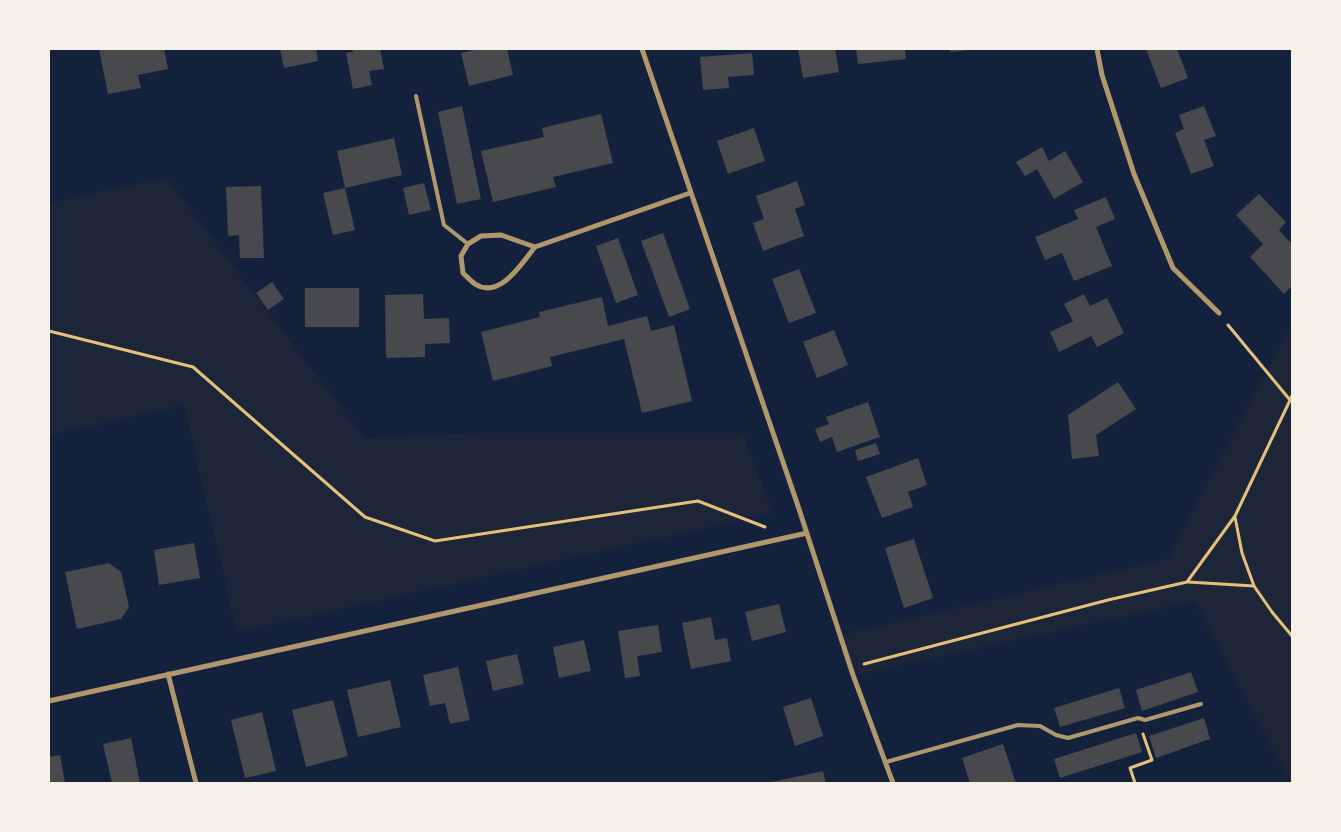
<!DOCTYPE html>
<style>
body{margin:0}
#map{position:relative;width:1341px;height:832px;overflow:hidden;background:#14213d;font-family:"Varela Round",sans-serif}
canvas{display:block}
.frame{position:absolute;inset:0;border:50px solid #f6f1e7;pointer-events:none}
</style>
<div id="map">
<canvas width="1341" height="832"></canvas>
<div class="frame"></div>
</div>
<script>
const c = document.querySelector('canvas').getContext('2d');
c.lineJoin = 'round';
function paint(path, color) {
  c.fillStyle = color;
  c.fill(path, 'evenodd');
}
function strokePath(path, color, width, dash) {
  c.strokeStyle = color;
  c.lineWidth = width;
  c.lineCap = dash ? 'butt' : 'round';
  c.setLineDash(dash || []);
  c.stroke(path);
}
const green = new Path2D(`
 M 166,178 L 364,438 L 477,433 L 742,433 L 773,513 L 237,632 L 184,405 L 49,435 L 49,203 Z
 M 1292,324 L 1292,783 L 1291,783 L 1195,601 L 853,675 L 841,635 L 1168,559 L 1248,406 Z`);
const building = new Path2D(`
 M 99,49 L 164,49 L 168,69 L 138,75 L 141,88 L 108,94 Z
 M 280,49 L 316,49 L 318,61 L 284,68 Z
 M 352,49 L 380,49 L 384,69 L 369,71 L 372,85 L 353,89 L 346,53 L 353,52 Z
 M 478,49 L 507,49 L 513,75 L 469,86 L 461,53 Z
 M 798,49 L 835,49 L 839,72 L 803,78 Z
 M 856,49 L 905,49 L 906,59 L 858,64 Z
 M 950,49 L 968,49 L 969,50 L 950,52 Z
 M 1146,49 L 1177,49 L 1188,78 L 1161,88 Z
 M 752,53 L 754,75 L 728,77 L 729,88 L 703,90 L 700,57 Z
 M 462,106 L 481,199 L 457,204 L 438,112 Z
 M 1204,106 L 1216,136 L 1204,140 L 1214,166 L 1191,174 L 1175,133 L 1184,129 L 1179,115 Z
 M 601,114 L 613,163 L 553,177 L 556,187 L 493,202 L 481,151 L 544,137 L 542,128 Z
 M 754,128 L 765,161 L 728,174 L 717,141 Z
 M 394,138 L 402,175 L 345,188 L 337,151 Z
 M 1042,147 L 1049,161 L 1065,151 L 1083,182 L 1054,199 L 1037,169 L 1025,176 L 1016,162 Z
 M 797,181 L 805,205 L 795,209 L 804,236 L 763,251 L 753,223 L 764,219 L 756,196 Z
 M 424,183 L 431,210 L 409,215 L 403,188 Z
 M 261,186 L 264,258 L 240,258 L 239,235 L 228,236 L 226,187 Z
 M 345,188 L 355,230 L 333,235 L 323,193 Z
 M 1259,194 L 1286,222 L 1279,230 L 1292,244 L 1292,286 L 1284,294 L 1250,257 L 1263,244 L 1236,215 Z
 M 1106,197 L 1115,219 L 1096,227 L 1112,266 L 1074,281 L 1062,253 L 1045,260 L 1035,237 L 1078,219 L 1074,210 Z
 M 663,233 L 690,309 L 669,317 L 641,241 Z
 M 618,238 L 638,295 L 616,303 L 596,246 Z
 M 799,269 L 816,313 L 789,323 L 772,279 Z
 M 272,282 L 284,299 L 268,310 L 256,293 Z
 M 305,288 L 359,288 L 359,327 L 305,327 Z
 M 423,294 L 424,319 L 449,318 L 450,343 L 425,344 L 425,357 L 386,358 L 385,295 Z
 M 1084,294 L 1090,306 L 1107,298 L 1124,333 L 1097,347 L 1091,336 L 1059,352 L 1050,332 L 1073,321 L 1064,304 Z
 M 602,297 L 608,326 L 647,316 L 651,331 L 674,325 L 692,401 L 642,413 L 624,339 L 550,357 L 552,366 L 493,381 L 481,332 L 540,317 L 539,312 Z
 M 834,330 L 848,365 L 817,378 L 803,342 Z
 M 1118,382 L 1136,409 L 1096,435 L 1099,456 L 1072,459 L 1068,415 Z
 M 868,402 L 880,437 L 837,452 L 832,437 L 820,442 L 815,429 L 829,424 L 826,417 Z
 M 876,443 L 880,454 L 858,461 L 855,450 Z
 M 918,458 L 927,485 L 908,492 L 913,507 L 882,518 L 866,477 Z
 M 914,539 L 933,598 L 904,608 L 885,548 Z
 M 194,543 L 200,578 L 159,585 L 154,550 Z
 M 109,563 L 121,572 L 129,607 L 121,619 L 77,629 L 65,572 Z
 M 779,604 L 786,632 L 752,641 L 745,612 Z
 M 711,617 L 715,640 L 727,638 L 731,661 L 691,669 L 682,623 Z
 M 658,625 L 662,652 L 637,656 L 640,676 L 625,678 L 618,631 Z
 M 584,640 L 591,671 L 559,678 L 553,647 Z
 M 517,654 L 524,684 L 493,691 L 486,661 Z
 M 458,667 L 470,720 L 450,724 L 445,703 L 430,706 L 423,675 Z
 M 1191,672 L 1198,692 L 1142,711 L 1136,690 Z
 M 390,680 L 401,727 L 358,737 L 347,690 Z
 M 1119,688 L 1125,708 L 1060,727 L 1054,708 Z
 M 811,698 L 823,736 L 795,746 L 783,707 Z
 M 333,700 L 348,756 L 306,767 L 292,710 Z
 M 262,712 L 276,771 L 245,778 L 231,720 Z
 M 1204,718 L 1210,739 L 1156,758 L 1149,736 Z
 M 1136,733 L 1142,752 L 1060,778 L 1054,759 Z
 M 131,738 L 140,783 L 112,783 L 103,744 Z
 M 1003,744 L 1016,783 L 970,783 L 962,758 Z
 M 60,755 L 65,783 L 49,783 L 49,757 Z
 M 823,771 L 826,783 L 772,783 L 772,782 Z`);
const path = new Path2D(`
 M 1228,325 L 1290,400
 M 49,331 L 193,367 L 365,517 L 435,541 L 698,501 L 765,527
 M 1235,517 L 1242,553 L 1254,586
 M 1188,582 L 1254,586 L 1272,612 L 1292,636
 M 864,664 L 1108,600 L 1187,582 L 1235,516 L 1292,396
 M 1135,783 L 1130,768 L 1152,760 L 1143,734`);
const service = new Path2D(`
 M 416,96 L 444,225 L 468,244
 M 886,762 L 1018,725 L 1040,726 L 1056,735 L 1068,738 L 1138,718 L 1145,720 L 1201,704`);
const minor = new Path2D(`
 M 642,49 L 798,506 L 853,675 L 893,783
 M 1097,49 L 1102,75 L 1134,174 L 1173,268 L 1219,313
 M 535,247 C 522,263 500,300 475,284 C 471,281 467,277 463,273 L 461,256 L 468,244 L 481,236 L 501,235 L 535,247 L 690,193
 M 168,674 L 196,783
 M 49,701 L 807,533`);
paint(green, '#1d2539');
paint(building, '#48494c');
strokePath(path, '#e5c07b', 3);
strokePath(service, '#b1986c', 4);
strokePath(minor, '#b1986c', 5);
</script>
